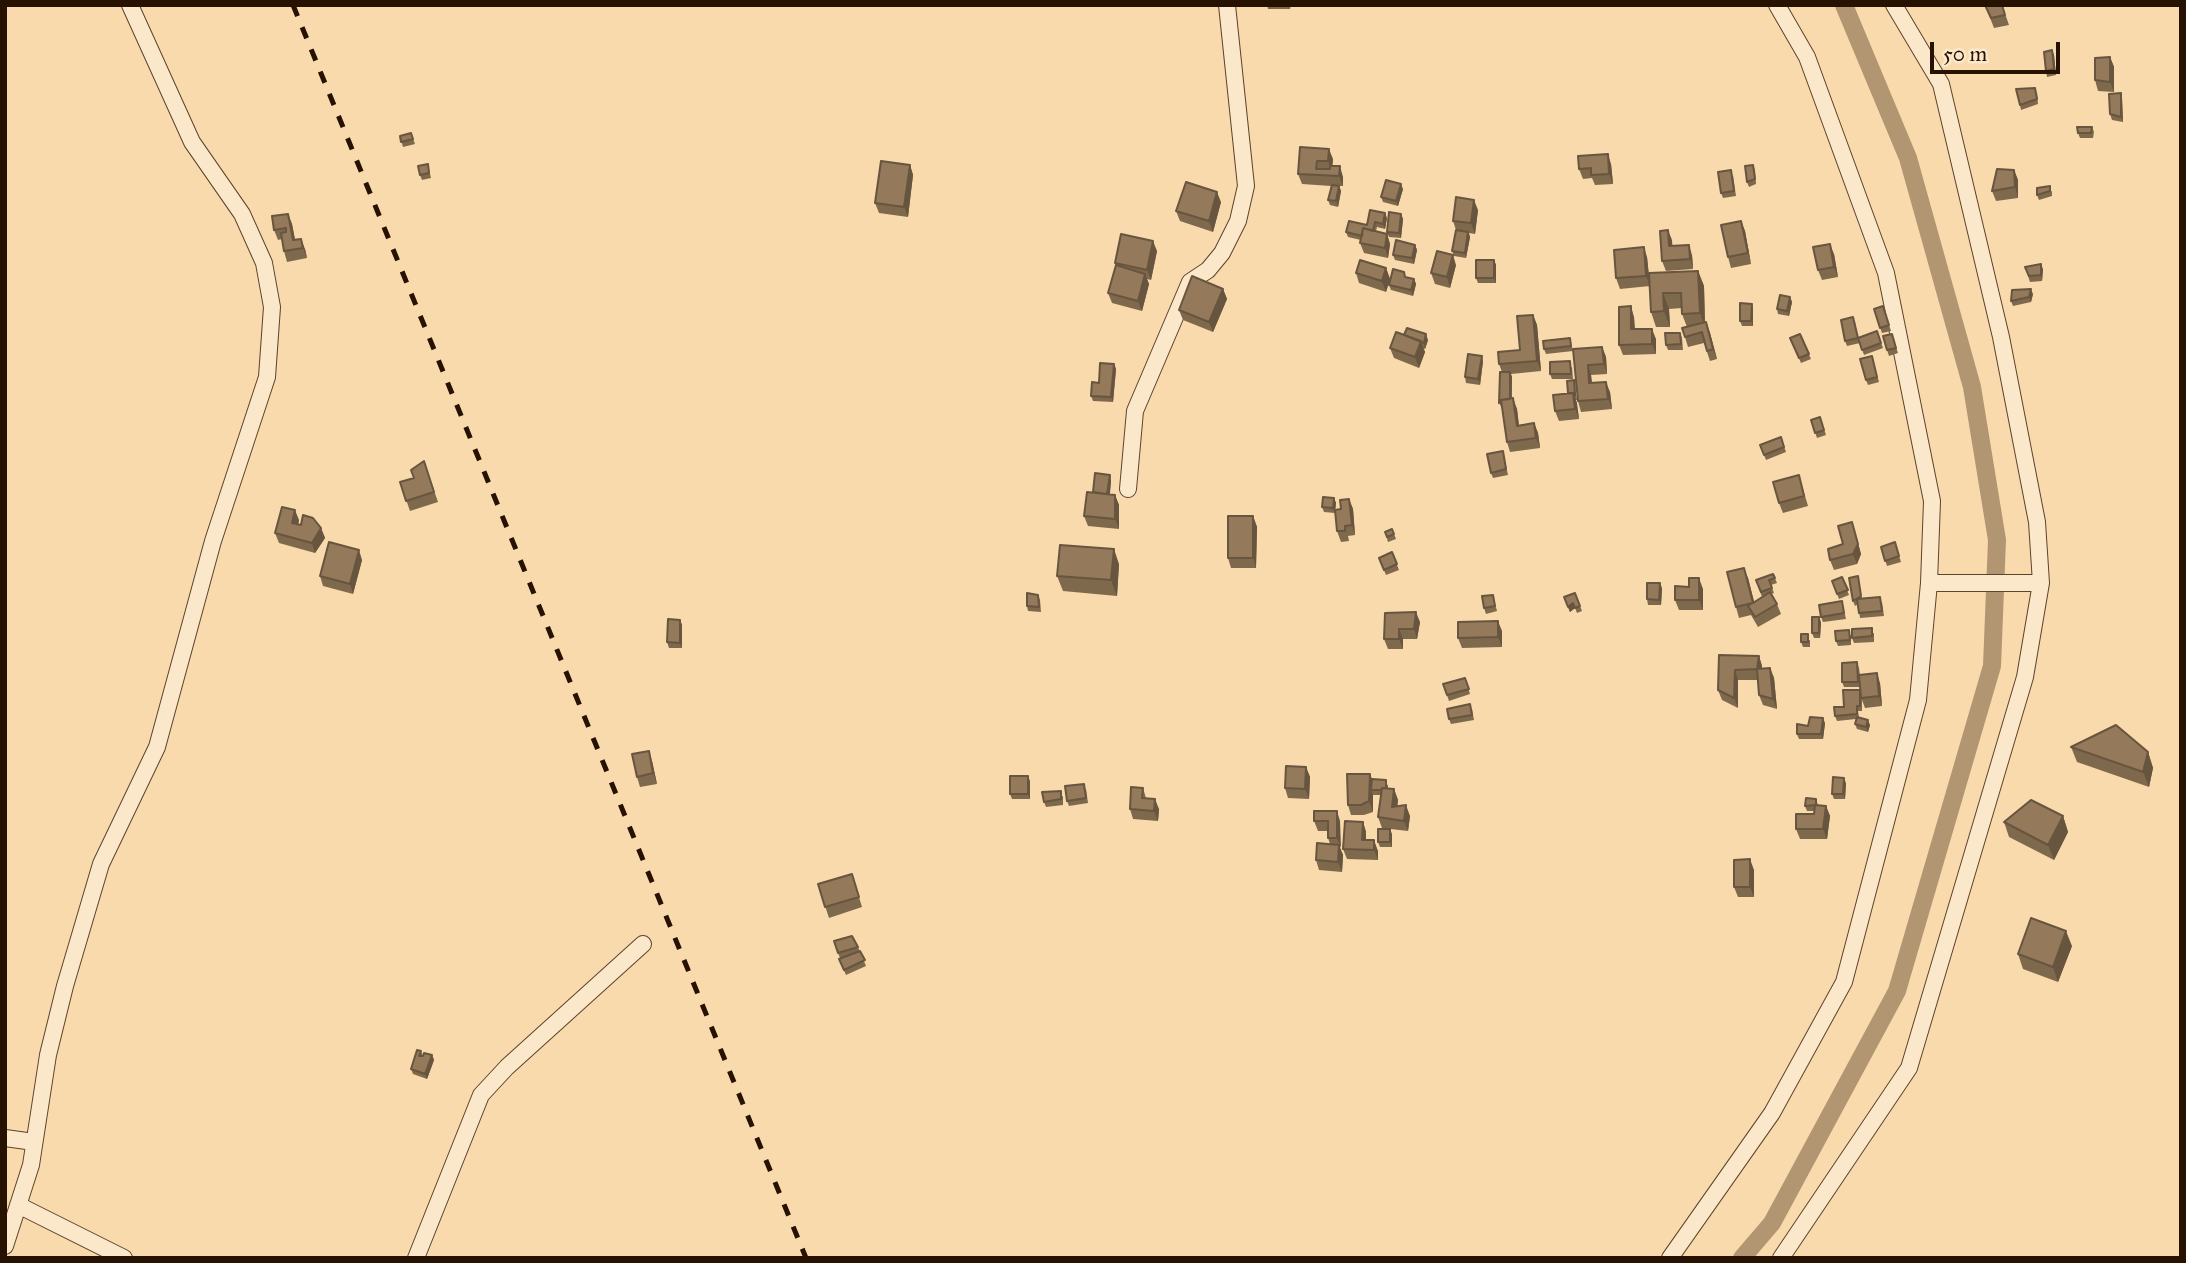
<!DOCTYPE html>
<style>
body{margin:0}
#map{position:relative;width:2186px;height:1263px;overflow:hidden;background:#f9daad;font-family:"IM FELL Great Primer",serif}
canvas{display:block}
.frame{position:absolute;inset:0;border:7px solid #271100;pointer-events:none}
.scale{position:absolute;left:1930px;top:42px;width:130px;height:32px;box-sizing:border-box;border:4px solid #271100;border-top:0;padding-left:9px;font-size:21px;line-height:24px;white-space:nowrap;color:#271100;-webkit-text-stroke:5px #fbe7ca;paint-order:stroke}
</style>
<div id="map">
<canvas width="2186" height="1263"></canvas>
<div class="frame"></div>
<div class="scale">50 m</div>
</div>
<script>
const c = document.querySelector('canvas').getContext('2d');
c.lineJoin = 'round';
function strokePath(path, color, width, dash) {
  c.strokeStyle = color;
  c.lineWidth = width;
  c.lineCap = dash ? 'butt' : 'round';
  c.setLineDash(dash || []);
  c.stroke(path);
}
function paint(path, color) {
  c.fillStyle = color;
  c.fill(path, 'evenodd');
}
const canal = new Path2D(`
 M 1742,1258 L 1772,1223 L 1897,991 L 1992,666 L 1997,540 L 1972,387 L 1908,158 L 1844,5`);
const street = new Path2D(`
 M 1128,489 L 1135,411 L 1190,282 L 1208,270 L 1222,253 L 1238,221 L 1246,186 L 1227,5
 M 1929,583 L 2041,583
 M 5,1138 L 34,1142
 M 18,1205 L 124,1258
 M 5,1246 L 31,1165 L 48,1055 L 65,986 L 101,864 L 157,747 L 213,541 L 267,377 L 272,307 L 264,263 L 242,214 L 192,142 L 130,5
 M 416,1258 L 481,1095 L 507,1067 L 643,944
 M 1670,1258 L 1772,1113 L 1844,982 L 1918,700 L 1929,583 L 1932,501 L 1886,273 L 1807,57 L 1777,5
 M 1781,1258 L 1909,1068 L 2025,677 L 2041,583 L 2037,522 L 2001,337 L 1941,84 L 1894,5`);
const rail = new Path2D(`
 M 293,5 L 806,1258`);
const wall = new Path2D(`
 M 1267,5 L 1291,5 L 1290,9 L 1268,9 Z
 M 1985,5 L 2002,5 L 2009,25 L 1994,28 Z
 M 2052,50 L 2054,55 L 2056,75 L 2047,77 L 2046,71 Z
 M 2110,57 L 2114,67 L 2114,92 L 2098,91 L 2095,80 Z
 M 2037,93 L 2038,104 L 2021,110 L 2020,105 Z
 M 2122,98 L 2123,122 L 2112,120 L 2110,114 Z
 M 2092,127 L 2094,132 L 2093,138 L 2080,138 L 2078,133 Z
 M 411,133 L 415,144 L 403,147 L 400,136 Z
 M 1300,147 L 1333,159 L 1332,166 L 1343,177 L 1343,186 L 1339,186 L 1341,191 L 1338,207 L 1330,205 L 1328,200 L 1331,186 L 1302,184 L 1298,174 Z
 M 1611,164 L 1613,184 L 1595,185 L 1592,178 L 1583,179 L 1579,169 Z
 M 910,165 L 913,175 L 908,217 L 879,213 L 875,203 Z
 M 1753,165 L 1755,170 L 1756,184 L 1749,187 L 1747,182 Z
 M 429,169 L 431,178 L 422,180 L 420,175 Z
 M 2014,170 L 2018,180 L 2018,198 L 1996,201 L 1992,191 Z
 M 1733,175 L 1736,196 L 1723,198 L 1721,193 Z
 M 1403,189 L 1398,206 L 1383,202 L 1381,197 Z
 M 2052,191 L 2052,196 L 2039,200 L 2037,195 Z
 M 1221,202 L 1213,232 L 1180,221 L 1176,211 Z
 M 1478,210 L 1475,234 L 1469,233 L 1470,237 L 1466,258 L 1454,256 L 1452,251 L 1456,230 L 1453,221 Z
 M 288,214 L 292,224 L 295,240 L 305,249 L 307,258 L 287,262 L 284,251 L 282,239 L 278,240 L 274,230 Z
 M 1401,214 L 1403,219 L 1401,238 L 1389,237 L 1387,232 Z
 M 1387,218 L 1385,229 L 1377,227 L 1376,231 L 1387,234 L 1390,244 L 1388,258 L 1364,253 L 1360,243 L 1361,240 L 1348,237 L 1346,232 Z
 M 1741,221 L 1745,231 L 1751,264 L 1731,268 L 1728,257 Z
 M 1672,240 L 1672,246 L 1692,255 L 1693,269 L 1666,271 L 1662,261 Z
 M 1415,245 L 1417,250 L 1414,264 L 1395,260 L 1393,255 Z
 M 1157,251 L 1151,280 L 1147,279 L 1149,284 L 1142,311 L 1112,303 L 1108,293 L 1116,266 L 1115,263 Z
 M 1834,254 L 1838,277 L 1822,280 L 1818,270 Z
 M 1647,257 L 1650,286 L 1620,289 L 1616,278 Z
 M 1494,260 L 1496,265 L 1496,283 L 1478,283 L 1476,278 Z
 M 1456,265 L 1450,288 L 1435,284 L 1431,273 Z
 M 2025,267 L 2043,269 L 2042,281 L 2030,282 Z
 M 1386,268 L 1390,279 L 1386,292 L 1359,283 L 1356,273 Z
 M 1698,271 L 1704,286 L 1705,323 L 1706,322 L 1710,333 L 1717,359 L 1710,361 L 1704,343 L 1688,347 L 1685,337 L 1687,327 L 1682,314 L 1682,308 L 1669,309 L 1670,327 L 1656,327 L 1651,312 L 1649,273 Z
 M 1405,277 L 1414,279 L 1416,284 L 1413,296 L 1391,290 L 1389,285 Z
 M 1223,289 L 1227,299 L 1213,332 L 1183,320 L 1179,310 Z
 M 2033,294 L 2031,302 L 2013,306 L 2011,301 Z
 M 1790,297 L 1792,302 L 1789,316 L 1778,314 L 1777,309 Z
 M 1883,306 L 1891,331 L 1882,333 L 1874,309 Z
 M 1753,309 L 1753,326 L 1742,326 L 1740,321 Z
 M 1533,315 L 1537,325 L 1541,371 L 1511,374 L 1512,377 L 1512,399 L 1517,409 L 1519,425 L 1534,423 L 1538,433 L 1540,448 L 1510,452 L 1507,442 L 1502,408 L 1499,403 L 1502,372 L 1499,364 L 1520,350 Z
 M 1634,317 L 1635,329 L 1656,339 L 1656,354 L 1623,355 L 1619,345 Z
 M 1855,322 L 1858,338 L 1877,331 L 1883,348 L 1864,355 L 1860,343 L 1847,346 L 1845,341 Z
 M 1680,333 L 1682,338 L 1683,350 L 1668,350 L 1666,345 Z
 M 1800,334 L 1811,359 L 1801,363 L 1790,338 Z
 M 1892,334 L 1898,353 L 1889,356 L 1887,350 Z
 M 1404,335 L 1428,340 L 1425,349 L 1423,348 L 1425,352 L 1419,368 L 1394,358 L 1390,348 Z
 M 1570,338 L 1573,351 L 1546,354 L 1544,349 Z
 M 1602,347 L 1606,357 L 1607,374 L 1591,375 L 1592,383 L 1610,392 L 1612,409 L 1581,412 L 1578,401 L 1573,349 Z
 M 1872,356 L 1879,382 L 1868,385 L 1866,380 Z
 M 1483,361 L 1480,385 L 1466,383 L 1465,377 Z
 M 1114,364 L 1116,369 L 1113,402 L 1093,401 L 1091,396 L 1099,383 Z
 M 1572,367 L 1573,379 L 1552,379 L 1550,374 Z
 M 1575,385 L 1577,400 L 1576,400 L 1579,419 L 1559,421 L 1555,411 Z
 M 1820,417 L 1826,435 L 1817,438 L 1811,420 Z
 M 1781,437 L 1786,452 L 1766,460 L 1760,445 Z
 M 1503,451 L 1508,475 L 1493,478 L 1491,473 Z
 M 424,461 L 438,502 L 410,511 L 400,482 L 414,478 Z
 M 1110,475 L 1111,481 L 1110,494 L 1115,495 L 1119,505 L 1119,529 L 1088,526 L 1084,516 L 1093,492 Z
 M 1799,475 L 1808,506 L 1783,513 L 1779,503 Z
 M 1334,498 L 1336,503 L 1335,510 L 1341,509 L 1349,499 L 1353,509 L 1355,535 L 1348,536 L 1349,541 L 1341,542 L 1337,531 L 1335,513 L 1324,512 L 1322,507 Z
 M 1253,516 L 1257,527 L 1256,568 L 1231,568 L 1228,558 Z
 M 299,520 L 298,525 L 321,528 L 325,538 L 315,553 L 279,543 L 275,533 Z
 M 1392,529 L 1396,539 L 1388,542 L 1385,532 Z
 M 1855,532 L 1861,554 L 1857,564 L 1834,570 L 1830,560 L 1843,544 Z
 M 1895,542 L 1901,562 L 1887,566 L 1881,547 Z
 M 1392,552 L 1399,570 L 1386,575 L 1379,558 Z
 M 362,560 L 353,594 L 323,586 L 320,576 Z
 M 1119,564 L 1117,596 L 1063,591 L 1057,576 Z
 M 1773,574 L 1777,583 L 1771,585 L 1774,593 L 1771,594 L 1777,604 L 1781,614 L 1758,627 L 1751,615 L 1739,618 L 1736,607 L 1748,578 L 1754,602 L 1762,597 L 1756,580 Z
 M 1858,576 L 1862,599 L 1882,602 L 1884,616 L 1860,618 L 1858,604 L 1855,606 L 1853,601 Z
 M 1842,577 L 1849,595 L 1839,599 L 1832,581 Z
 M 1689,587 L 1703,589 L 1703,610 L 1679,610 L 1675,600 Z
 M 1662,588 L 1661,605 L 1648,605 L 1647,599 Z
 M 1575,593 L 1582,611 L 1577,613 L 1575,608 L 1570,612 L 1564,597 Z
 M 1038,595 L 1040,600 L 1041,612 L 1028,611 L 1027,606 Z
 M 1493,595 L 1497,611 L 1486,614 L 1484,608 Z
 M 1842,601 L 1846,619 L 1823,622 L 1821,617 Z
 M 1385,613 L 1420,622 L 1417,639 L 1403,639 L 1403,649 L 1388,649 L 1384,639 Z
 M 680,620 L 682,625 L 682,648 L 669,648 L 667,642 Z
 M 1821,622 L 1820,638 L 1814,638 L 1812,633 Z
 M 1502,631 L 1502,647 L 1462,648 L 1458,638 Z
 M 1874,633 L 1874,642 L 1854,643 L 1852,638 Z
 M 1851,635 L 1851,645 L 1838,646 L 1836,641 Z
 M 1810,640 L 1810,647 L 1803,647 L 1801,642 Z
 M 1719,655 L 1759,656 L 1762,666 L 1762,669 L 1770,668 L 1774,678 L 1777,709 L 1763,705 L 1759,695 L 1758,680 L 1738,680 L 1738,708 L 1722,700 L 1718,690 Z
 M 1857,662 L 1859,668 L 1860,675 L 1880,683 L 1882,706 L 1865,708 L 1862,700 L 1862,711 L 1858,711 L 1859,717 L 1870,725 L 1868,732 L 1857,729 L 1855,724 L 1856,719 L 1837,721 L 1835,716 L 1844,707 L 1860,692 L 1860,687 L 1844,687 L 1842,682 Z
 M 1465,678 L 1470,694 L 1449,701 L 1443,684 Z
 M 1472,709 L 1474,720 L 1451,724 L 1449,719 Z
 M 1825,723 L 1823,739 L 1799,739 L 1797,734 Z
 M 2071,747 L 2148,752 L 2153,768 L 2149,787 L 2077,762 Z
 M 652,761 L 657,784 L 640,787 L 637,777 Z
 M 1306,767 L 1310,777 L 1309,799 L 1288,798 L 1285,788 Z
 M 1370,774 L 1372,779 L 1388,785 L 1388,789 L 1394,789 L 1398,800 L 1397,807 L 1410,816 L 1408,831 L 1382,828 L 1378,817 L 1381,795 L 1373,795 L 1373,812 L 1364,815 L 1351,815 L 1348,805 Z
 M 1030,781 L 1030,799 L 1012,799 L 1010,794 Z
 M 1846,783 L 1845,799 L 1834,799 L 1832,794 Z
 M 1143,788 L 1146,798 L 1159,809 L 1158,821 L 1133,819 L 1130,809 Z
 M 1086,789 L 1088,803 L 1069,806 L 1067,801 Z
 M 1063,796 L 1063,805 L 1046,807 L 1044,802 Z
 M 1816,799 L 1818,805 L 1826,806 L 1830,816 L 1827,839 L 1800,839 L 1796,829 L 1814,814 L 1815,811 L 1807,811 L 1805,806 Z
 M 2063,816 L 2068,832 L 2054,860 L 2009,837 L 2004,822 Z
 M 1314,821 L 1340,821 L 1340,848 L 1343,855 L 1342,872 L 1319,870 L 1316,860 L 1330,844 L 1328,838 L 1328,831 L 1318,831 Z
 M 1363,822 L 1366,832 L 1366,840 L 1378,851 L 1378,860 L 1347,859 L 1343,849 Z
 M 1392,834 L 1392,847 L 1380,847 L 1378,842 Z
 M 1754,870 L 1754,897 L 1738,897 L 1734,887 Z
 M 818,884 L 855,884 L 862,907 L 829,918 Z
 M 2072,946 L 2058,982 L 2023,969 L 2018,954 Z
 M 858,947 L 866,966 L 846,975 L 839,959 L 840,958 L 838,953 Z
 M 421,1051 L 423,1056 L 432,1055 L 434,1060 L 427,1079 L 413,1074 L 411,1069 Z`);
const shadedWall = new Path2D(`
 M 2052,50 L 2054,55 L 2056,75 L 2054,69 Z
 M 2110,57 L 2114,67 L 2114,92 L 2110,82 Z
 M 2121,93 L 2122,98 L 2123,122 L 2121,117 Z
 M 1329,149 L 1333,159 L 1332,172 L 1328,161 Z
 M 1608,154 L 1611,164 L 1613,184 L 1609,174 Z
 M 910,165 L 913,175 L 908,217 L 904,207 Z
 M 1340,166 L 1343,177 L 1343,186 L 1339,176 Z
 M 2014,170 L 2018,180 L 2018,198 L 2015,187 Z
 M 1401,184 L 1403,189 L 1398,206 L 1396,201 Z
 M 1339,186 L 1341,191 L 1338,207 L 1336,201 Z
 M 1217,192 L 1221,202 L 1213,232 L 1209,221 Z
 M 1474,200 L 1478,210 L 1475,234 L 1471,223 Z
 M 1385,213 L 1387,218 L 1385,229 L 1383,224 Z
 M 288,214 L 292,224 L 297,250 L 293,240 Z
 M 1401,214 L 1403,219 L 1401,238 L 1399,233 Z
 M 1741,221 L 1745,231 L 1751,264 L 1748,253 Z
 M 1668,230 L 1672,240 L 1673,256 L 1669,246 Z
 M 1468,232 L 1470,237 L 1466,258 L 1465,253 Z
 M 1387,234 L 1390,244 L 1388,258 L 1385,248 Z
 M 301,239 L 305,249 L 307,258 L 303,248 Z
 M 1153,241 L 1157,251 L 1151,280 L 1147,270 Z
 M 1830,244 L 1834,254 L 1838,277 L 1834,267 Z
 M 1415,245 L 1417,250 L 1414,264 L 1412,258 Z
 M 1689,245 L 1692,255 L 1693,269 L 1690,259 Z
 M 1644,247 L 1647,257 L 1650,286 L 1646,276 Z
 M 1453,255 L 1456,265 L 1450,288 L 1447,277 Z
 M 1494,260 L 1496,265 L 1496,283 L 1494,278 Z
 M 2041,264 L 2043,269 L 2042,281 L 2041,275 Z
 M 1386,268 L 1390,279 L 1386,292 L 1382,281 Z
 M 1698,271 L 1704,286 L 1705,328 L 1700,313 Z
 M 1145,274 L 1149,284 L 1142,311 L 1138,301 Z
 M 1414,279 L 1416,284 L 1413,296 L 1411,290 Z
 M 1223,289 L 1227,299 L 1213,332 L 1209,322 Z
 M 2031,289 L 2033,294 L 2031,302 L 2029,297 Z
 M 1663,293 L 1669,309 L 1670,327 L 1664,311 Z
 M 1790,297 L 1792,302 L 1789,316 L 1787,311 Z
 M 1752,304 L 1753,309 L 1753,326 L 1751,321 Z
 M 1631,306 L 1634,317 L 1635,339 L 1631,329 Z
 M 1533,315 L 1537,325 L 1541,371 L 1537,361 Z
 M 1706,322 L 1710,333 L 1717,359 L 1713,349 Z
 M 1652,329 L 1656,339 L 1656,354 L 1652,344 Z
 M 1426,334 L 1428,340 L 1425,349 L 1424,343 Z
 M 1421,341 L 1425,352 L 1419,368 L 1415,357 Z
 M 1602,347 L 1606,357 L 1607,374 L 1604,364 Z
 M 1482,356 L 1483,361 L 1480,385 L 1478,379 Z
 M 1114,364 L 1116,369 L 1113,402 L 1111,397 Z
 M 1588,365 L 1591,375 L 1593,393 L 1589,383 Z
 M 1510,372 L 1512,377 L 1511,405 L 1510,400 Z
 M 1606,382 L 1610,392 L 1612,409 L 1608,399 Z
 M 1573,393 L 1577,403 L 1579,419 L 1575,409 Z
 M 1513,398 L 1517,409 L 1520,436 L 1517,426 Z
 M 1534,423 L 1538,433 L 1540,448 L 1536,438 Z
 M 1110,475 L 1111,481 L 1109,499 L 1107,494 Z
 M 1115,495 L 1119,505 L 1119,529 L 1115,519 Z
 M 1334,498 L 1336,503 L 1335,513 L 1333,508 Z
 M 1349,499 L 1353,509 L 1355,535 L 1352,525 Z
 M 295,510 L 299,520 L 296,533 L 292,523 Z
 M 1253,516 L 1257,527 L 1256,568 L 1253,558 Z
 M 1852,522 L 1861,554 L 1857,564 L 1853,554 Z
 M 321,528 L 325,538 L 315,553 L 312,543 Z
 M 1114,549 L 1119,564 L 1117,596 L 1111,580 Z
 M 359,550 L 362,560 L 353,594 L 350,584 Z
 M 1744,568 L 1748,578 L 1757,613 L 1753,603 Z
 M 1699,578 L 1703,589 L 1703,610 L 1699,600 Z
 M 1660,583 L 1662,588 L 1661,605 L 1659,600 Z
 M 1573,603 L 1575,608 L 1570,612 L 1568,607 Z
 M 1416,612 L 1420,622 L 1417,639 L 1414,629 Z
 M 1819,617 L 1821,622 L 1820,638 L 1819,633 Z
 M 680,620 L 682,625 L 682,648 L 680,643 Z
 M 1498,621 L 1502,631 L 1502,647 L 1498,637 Z
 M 1399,629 L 1403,639 L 1403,649 L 1399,639 Z
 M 1759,656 L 1762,666 L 1760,680 L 1757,669 Z
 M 1770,668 L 1774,678 L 1777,709 L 1773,699 Z
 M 1735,670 L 1738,680 L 1738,708 L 1734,698 Z
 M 1877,673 L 1880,683 L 1882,706 L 1879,696 Z
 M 1823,718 L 1825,723 L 1823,739 L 1821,734 Z
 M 1868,720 L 1870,725 L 1868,732 L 1866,727 Z
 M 649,751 L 652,761 L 657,784 L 653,773 Z
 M 2148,752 L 2153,768 L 2149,787 L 2143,772 Z
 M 1306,767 L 1310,777 L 1309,799 L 1305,789 Z
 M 1370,774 L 1374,785 L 1371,790 L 1373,795 L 1373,812 L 1369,801 Z
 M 1028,776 L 1030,781 L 1030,799 L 1028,794 Z
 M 1844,778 L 1846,783 L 1845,799 L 1843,794 Z
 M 1394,789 L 1398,800 L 1396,817 L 1392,807 Z
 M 1155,799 L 1159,809 L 1158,821 L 1154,811 Z
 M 1406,805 L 1410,816 L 1408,831 L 1404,821 Z
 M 1826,806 L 1830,816 L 1827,839 L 1823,829 Z
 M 1337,811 L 1340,821 L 1341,848 L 1337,838 Z
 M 2063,816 L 2068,832 L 2054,860 L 2048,845 Z
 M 1363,822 L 1366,832 L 1366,850 L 1362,840 Z
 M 1390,829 L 1392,834 L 1392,847 L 1390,842 Z
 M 1374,840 L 1378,851 L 1378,860 L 1374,850 Z
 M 1339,845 L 1343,855 L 1342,872 L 1338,862 Z
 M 1750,859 L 1754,870 L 1754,897 L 1750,887 Z
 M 2066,931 L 2072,946 L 2058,982 L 2053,967 Z
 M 432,1055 L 434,1060 L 427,1079 L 425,1074 Z`);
const building = new Path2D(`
 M 1985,5 L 2002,5 L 2005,15 L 1991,18 Z
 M 2052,50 L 2054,69 L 2046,71 L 2044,52 Z
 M 2110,57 L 2110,82 L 2095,80 L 2095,58 Z
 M 2035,88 L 2037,99 L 2020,105 L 2016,89 Z
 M 2121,93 L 2121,117 L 2110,114 L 2109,94 Z
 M 2077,127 L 2092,127 L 2091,133 L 2078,133 Z
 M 411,133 L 413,139 L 401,142 L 400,136 Z
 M 1300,147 L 1329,149 L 1328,161 L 1317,161 L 1316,169 L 1330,169 L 1330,166 L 1340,166 L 1339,176 L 1298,174 Z
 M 1608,154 L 1609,174 L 1591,175 L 1591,168 L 1579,169 L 1578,156 Z
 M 881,161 L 910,165 L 904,207 L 875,203 Z
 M 428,164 L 429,173 L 420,175 L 418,166 Z
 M 1753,165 L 1755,179 L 1747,182 L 1745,166 Z
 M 1997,169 L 2014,170 L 2015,187 L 1992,191 Z
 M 1731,170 L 1734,191 L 1721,193 L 1718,172 Z
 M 1386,180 L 1401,184 L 1396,201 L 1381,197 Z
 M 1186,182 L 1217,192 L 1209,221 L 1176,211 Z
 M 1332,185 L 1339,186 L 1336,201 L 1328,200 Z
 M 2050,186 L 2050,191 L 2037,195 L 2037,188 Z
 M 1456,197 L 1474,200 L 1471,223 L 1453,221 Z
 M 1370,210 L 1385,213 L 1383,224 L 1375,222 L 1373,231 L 1363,228 L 1362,236 L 1346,232 L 1349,221 L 1367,225 Z
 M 1389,212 L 1401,214 L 1399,233 L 1387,232 Z
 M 288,214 L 293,240 L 301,239 L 303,248 L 284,251 L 281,233 L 286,232 L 286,228 L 274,230 L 272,216 Z
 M 1741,221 L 1748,253 L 1728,257 L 1721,225 Z
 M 1363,228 L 1387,234 L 1385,248 L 1360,243 Z
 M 1456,230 L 1468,232 L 1465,253 L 1452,251 Z
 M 1668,230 L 1669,246 L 1689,245 L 1690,259 L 1662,261 L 1660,231 Z
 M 1121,234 L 1153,241 L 1147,270 L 1115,263 Z
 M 1396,240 L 1415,245 L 1412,258 L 1393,255 Z
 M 1830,244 L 1834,267 L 1818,270 L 1813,247 Z
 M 1644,247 L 1646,276 L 1616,278 L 1614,250 Z
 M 1437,251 L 1453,255 L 1447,277 L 1431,273 Z
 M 1360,260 L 1386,268 L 1382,281 L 1356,273 Z
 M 1476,260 L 1494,260 L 1494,278 L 1476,278 Z
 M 2041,264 L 2041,275 L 2029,276 L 2025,267 Z
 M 1116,265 L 1145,274 L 1138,301 L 1108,293 Z
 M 1393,269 L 1404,272 L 1405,277 L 1414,279 L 1411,290 L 1389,285 Z
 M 1698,271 L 1700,313 L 1682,314 L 1681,293 L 1663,293 L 1664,311 L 1651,312 L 1649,273 Z
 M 1192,276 L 1223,289 L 1209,322 L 1179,310 Z
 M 2031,289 L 2029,297 L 2011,301 L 2012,290 Z
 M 1780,295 L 1790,297 L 1787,311 L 1777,309 Z
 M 1740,303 L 1752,304 L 1751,321 L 1740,321 Z
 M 1631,306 L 1631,329 L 1652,329 L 1652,344 L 1619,345 L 1619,307 Z
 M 1883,306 L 1889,325 L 1880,328 L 1874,309 Z
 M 1533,315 L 1537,361 L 1499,364 L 1498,352 L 1520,350 L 1517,316 Z
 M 1853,317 L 1858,338 L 1845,341 L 1841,320 Z
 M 1706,322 L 1713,349 L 1707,351 L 1702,332 L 1685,337 L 1682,328 Z
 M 1407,328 L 1426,334 L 1424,343 L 1404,335 Z
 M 1877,331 L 1881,343 L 1862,350 L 1858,338 Z
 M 1396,332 L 1421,341 L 1415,357 L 1390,348 Z
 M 1665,333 L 1680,333 L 1681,344 L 1666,345 Z
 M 1800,334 L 1809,354 L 1799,358 L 1790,338 Z
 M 1892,334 L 1896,348 L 1887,350 L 1883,336 Z
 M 1570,338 L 1571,346 L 1544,349 L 1543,341 Z
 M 1602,347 L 1604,364 L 1588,365 L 1589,383 L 1606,382 L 1608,399 L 1578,401 L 1573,349 Z
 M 1468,354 L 1482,356 L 1478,379 L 1465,377 Z
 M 1872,356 L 1877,377 L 1866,380 L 1860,359 Z
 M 1570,361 L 1571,374 L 1550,374 L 1550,362 Z
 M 1100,363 L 1114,364 L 1111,397 L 1091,396 L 1092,382 L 1099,383 Z
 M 1500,372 L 1510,372 L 1510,399 L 1501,400 L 1501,402 L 1499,403 Z
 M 1574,380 L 1575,395 L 1574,395 L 1573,393 L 1568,393 L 1567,381 Z
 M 1573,393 L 1575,409 L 1555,411 L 1553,395 Z
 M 1513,398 L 1517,426 L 1534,423 L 1536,438 L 1507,442 L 1501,400 Z
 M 1820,417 L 1824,430 L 1815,433 L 1811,420 Z
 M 1781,437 L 1784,447 L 1764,455 L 1760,445 Z
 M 1503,451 L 1506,469 L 1491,473 L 1487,454 Z
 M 424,461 L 434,492 L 406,501 L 400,482 L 414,478 L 411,470 Z
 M 1095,473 L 1110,475 L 1107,494 L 1093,492 Z
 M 1799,475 L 1804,496 L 1779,503 L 1773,482 Z
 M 1087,492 L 1115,495 L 1115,519 L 1084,516 Z
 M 1323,497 L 1334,498 L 1333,508 L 1322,507 Z
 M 1349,499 L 1352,525 L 1345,526 L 1345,531 L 1337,531 L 1335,510 L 1341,509 L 1340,500 Z
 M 282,507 L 295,510 L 292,523 L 301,525 L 303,515 L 313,518 L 321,528 L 312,543 L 275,533 Z
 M 1228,516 L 1253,516 L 1253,558 L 1228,558 Z
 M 1852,522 L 1858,544 L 1853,554 L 1830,560 L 1828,549 L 1843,544 L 1838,526 Z
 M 1392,529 L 1394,534 L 1387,537 L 1385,532 Z
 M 329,542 L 359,550 L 350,584 L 320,576 Z
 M 1895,542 L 1899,556 L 1885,561 L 1881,547 Z
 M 1060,545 L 1114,549 L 1111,580 L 1057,576 Z
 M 1392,552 L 1397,564 L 1384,570 L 1379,558 Z
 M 1744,568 L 1753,603 L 1770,592 L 1777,604 L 1755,617 L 1748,606 L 1752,603 L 1736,607 L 1727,572 Z
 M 1773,574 L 1775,578 L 1769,580 L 1772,588 L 1761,592 L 1756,580 Z
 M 1858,576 L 1861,596 L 1853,601 L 1849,578 Z
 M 1842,577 L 1848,590 L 1837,594 L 1832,581 Z
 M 1689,578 L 1699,578 L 1699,600 L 1675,600 L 1675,586 L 1689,587 Z
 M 1647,583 L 1660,583 L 1659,600 L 1647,599 Z
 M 1027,593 L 1038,595 L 1039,607 L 1027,606 Z
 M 1575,593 L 1580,606 L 1575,608 L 1573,603 L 1568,607 L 1564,597 Z
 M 1493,595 L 1495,606 L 1484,608 L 1482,596 Z
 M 1880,597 L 1882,611 L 1859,613 L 1857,599 Z
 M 1842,601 L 1844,613 L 1821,617 L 1819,605 Z
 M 1416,612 L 1414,629 L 1399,629 L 1399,639 L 1384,639 L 1385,613 Z
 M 1812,617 L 1819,617 L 1819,633 L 1812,633 Z
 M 668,619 L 680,620 L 680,643 L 667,642 Z
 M 1498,621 L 1498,637 L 1458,638 L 1458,622 Z
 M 1872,628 L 1872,636 L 1852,638 L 1852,629 Z
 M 1849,630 L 1850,640 L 1836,641 L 1835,631 Z
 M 1801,634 L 1808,634 L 1808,642 L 1801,642 Z
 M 1719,655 L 1759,656 L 1757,669 L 1735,670 L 1734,698 L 1718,690 Z
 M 1857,662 L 1858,682 L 1842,682 L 1842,663 Z
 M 1770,668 L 1773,699 L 1759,695 L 1757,669 Z
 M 1877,673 L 1879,696 L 1861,698 L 1859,675 Z
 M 1465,678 L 1469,689 L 1447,695 L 1443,684 Z
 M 1843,690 L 1860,690 L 1860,706 L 1857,706 L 1857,714 L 1835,716 L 1834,707 L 1844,707 Z
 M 1470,704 L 1472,715 L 1449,719 L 1447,709 Z
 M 1810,717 L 1823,718 L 1821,734 L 1797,734 L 1797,724 L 1808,726 Z
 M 1857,717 L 1868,720 L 1866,727 L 1855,724 Z
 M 2116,725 L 2148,752 L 2143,772 L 2071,747 Z
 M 649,751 L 653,773 L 637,777 L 632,754 Z
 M 1286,766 L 1306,767 L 1305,789 L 1285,788 Z
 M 1347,774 L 1370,774 L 1369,801 L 1361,805 L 1348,805 Z
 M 1010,776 L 1028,776 L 1028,794 L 1010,794 Z
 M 1833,777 L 1844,778 L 1843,794 L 1832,794 Z
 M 1372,779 L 1386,780 L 1386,788 L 1382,788 L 1381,790 L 1371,790 Z
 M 1084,784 L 1086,798 L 1067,801 L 1065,786 Z
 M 1131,787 L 1143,788 L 1142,798 L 1155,799 L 1154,811 L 1130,809 Z
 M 1382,788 L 1394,789 L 1392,807 L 1406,805 L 1404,821 L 1378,817 Z
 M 1061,791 L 1061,799 L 1044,802 L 1042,792 Z
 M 1806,798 L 1816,799 L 1816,805 L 1805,806 Z
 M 2031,800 L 2063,816 L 2048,845 L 2004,822 Z
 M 1815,805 L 1826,806 L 1823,829 L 1796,829 L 1796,814 L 1814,814 Z
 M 1314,811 L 1337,811 L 1337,838 L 1328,838 L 1328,821 L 1314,821 Z
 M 1345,821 L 1363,822 L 1362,840 L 1374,840 L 1374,850 L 1343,849 Z
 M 1378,829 L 1390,829 L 1390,842 L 1378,842 Z
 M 1317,843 L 1339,845 L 1338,862 L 1316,860 Z
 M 1750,859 L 1750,887 L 1734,887 L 1734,860 Z
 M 852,874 L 859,897 L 825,907 L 818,884 Z
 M 2031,918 L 2066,931 L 2053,967 L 2018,954 Z
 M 852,936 L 858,947 L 838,953 L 834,941 Z
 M 860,951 L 865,960 L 844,970 L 839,959 Z
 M 417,1050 L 421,1051 L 419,1056 L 423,1056 L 424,1053 L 432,1055 L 425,1074 L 411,1069 Z`);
strokePath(canal, '#b29672', 18);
strokePath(street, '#5c432b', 18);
strokePath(street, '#fbe7ca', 16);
strokePath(rail, '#271100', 5, [12, 12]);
paint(wall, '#7f694d');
paint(shadedWall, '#68553f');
paint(building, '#947a5a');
strokePath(building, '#68553f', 2);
</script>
